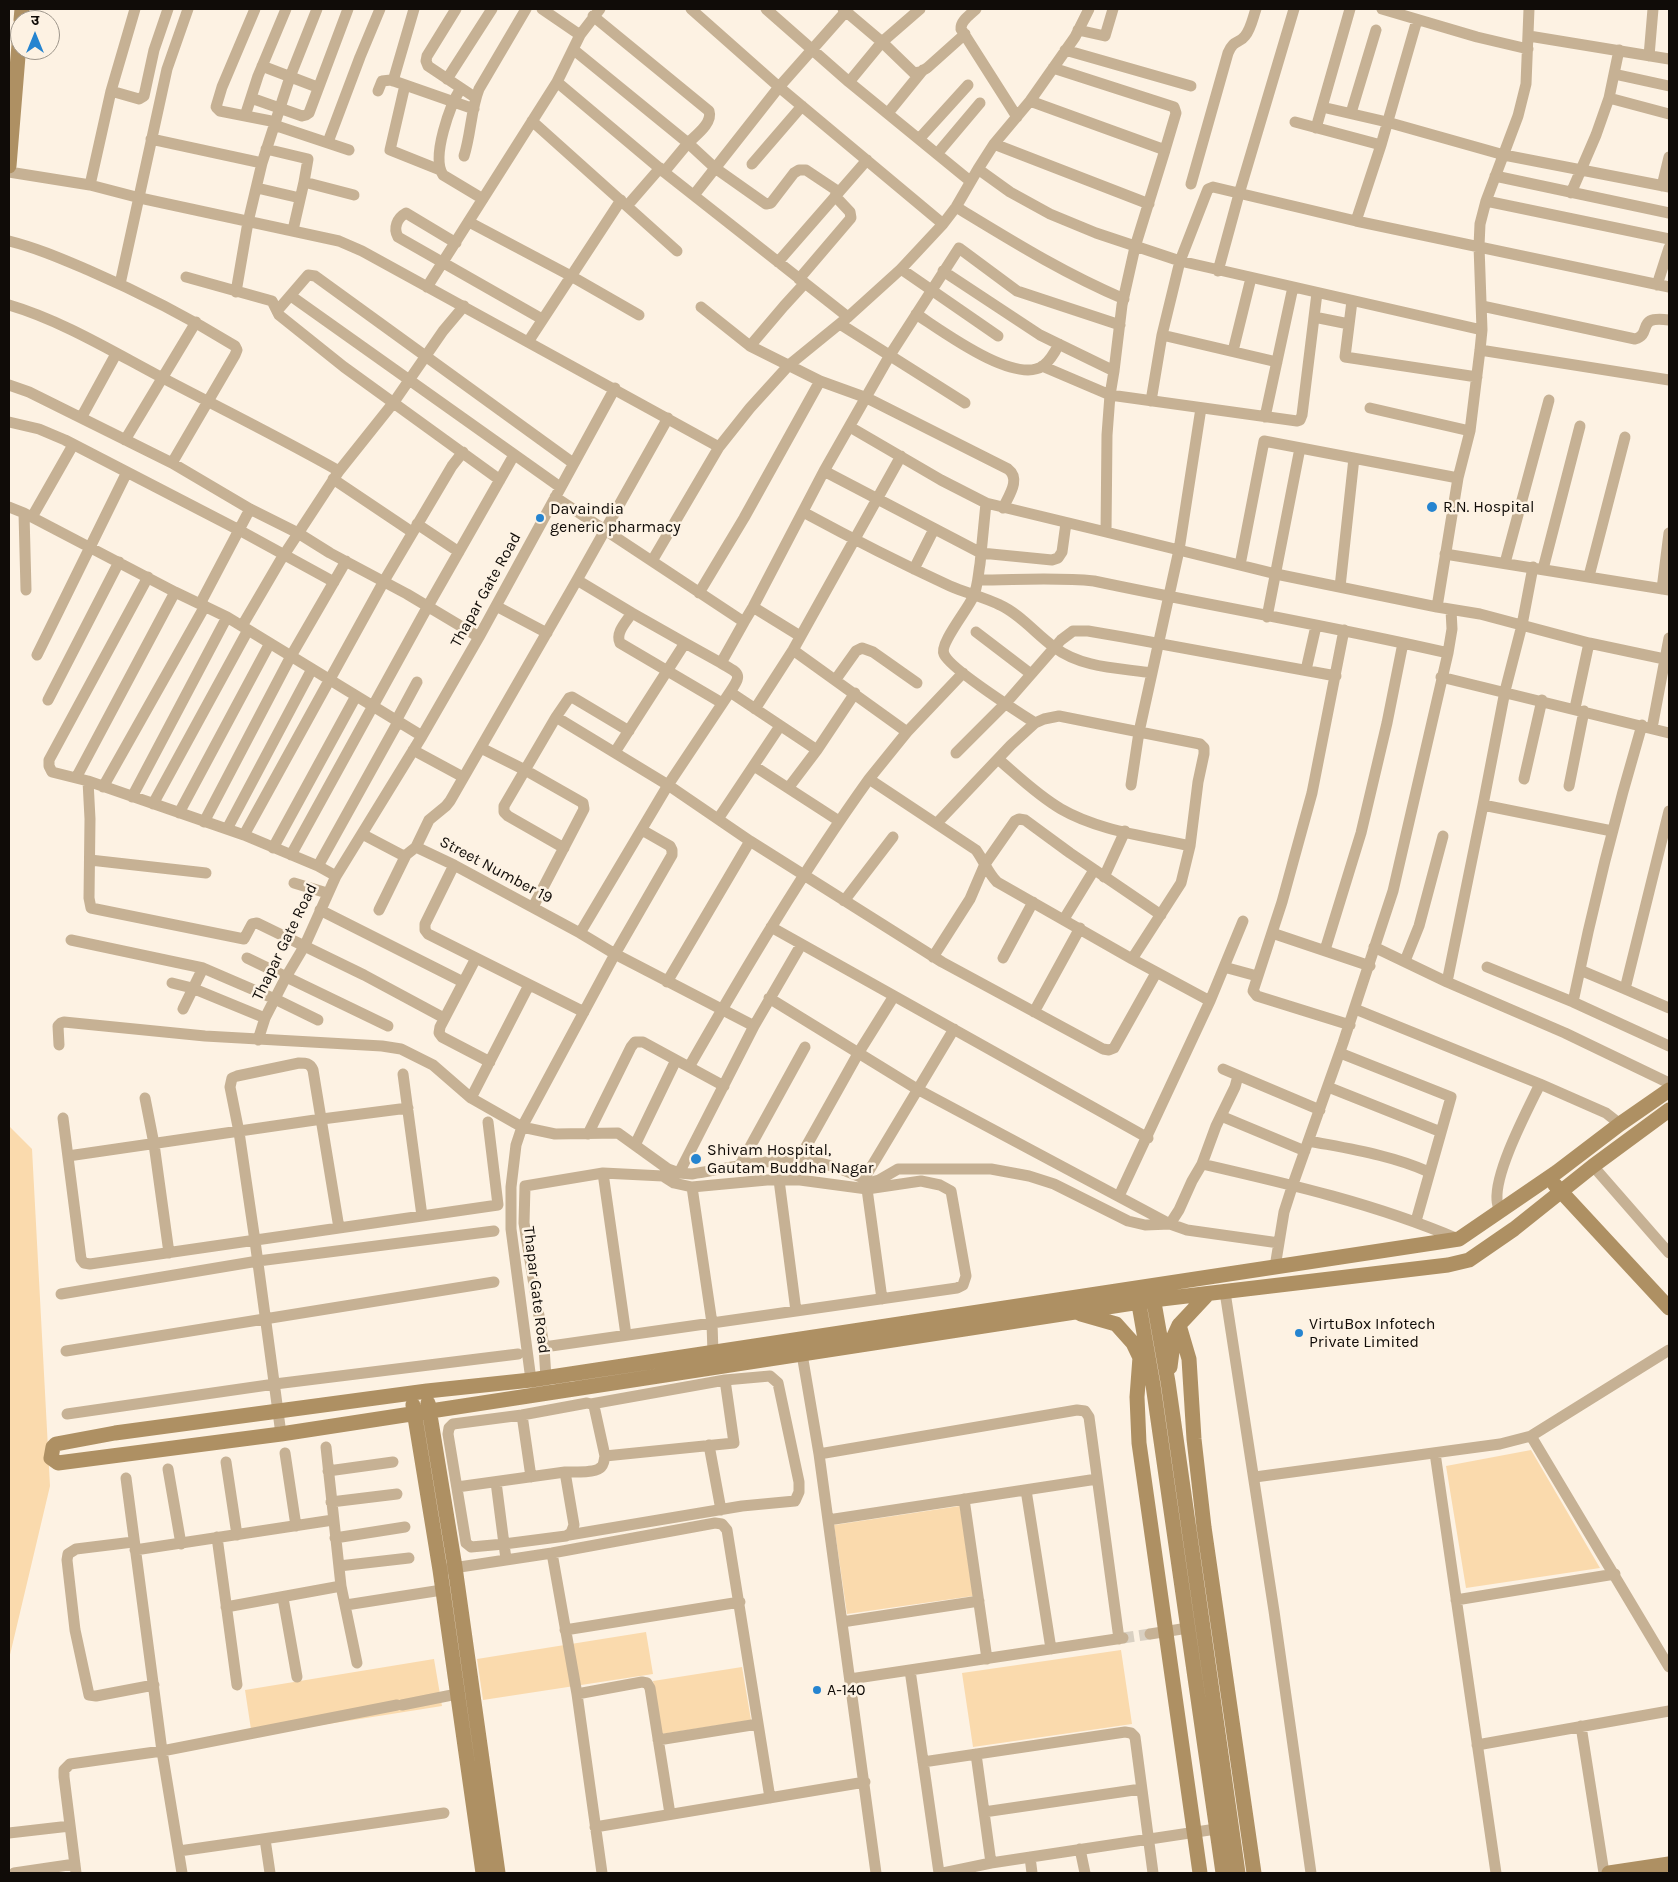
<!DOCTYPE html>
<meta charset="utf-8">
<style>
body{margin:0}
#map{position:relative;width:1678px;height:1882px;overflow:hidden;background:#fdf2e3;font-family:Karla,"Noto Sans Devanagari",sans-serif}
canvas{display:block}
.frame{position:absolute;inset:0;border:10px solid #100c08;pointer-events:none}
.north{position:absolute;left:10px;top:10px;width:50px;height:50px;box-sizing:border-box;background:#fdf2e3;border:1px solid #9e968b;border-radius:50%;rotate:0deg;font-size:14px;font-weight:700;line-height:20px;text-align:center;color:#100c08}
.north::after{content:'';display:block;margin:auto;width:18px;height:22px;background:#2584d0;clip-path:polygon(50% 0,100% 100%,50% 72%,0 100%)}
</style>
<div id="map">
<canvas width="1678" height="1882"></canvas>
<div class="frame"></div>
<div class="north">उ</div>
</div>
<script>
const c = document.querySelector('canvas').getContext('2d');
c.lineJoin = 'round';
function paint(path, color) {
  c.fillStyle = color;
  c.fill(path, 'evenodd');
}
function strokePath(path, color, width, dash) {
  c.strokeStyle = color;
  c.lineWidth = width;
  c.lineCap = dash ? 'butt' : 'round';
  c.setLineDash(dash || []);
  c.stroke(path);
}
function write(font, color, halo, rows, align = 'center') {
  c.font = font + ' Karla,sans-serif';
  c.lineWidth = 5;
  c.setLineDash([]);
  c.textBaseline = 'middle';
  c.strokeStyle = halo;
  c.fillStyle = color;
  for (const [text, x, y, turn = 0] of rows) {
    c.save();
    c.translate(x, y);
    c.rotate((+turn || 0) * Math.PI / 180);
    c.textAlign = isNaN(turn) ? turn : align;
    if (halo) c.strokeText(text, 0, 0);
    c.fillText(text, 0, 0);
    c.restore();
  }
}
const green = new Path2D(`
 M 9,1126 L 32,1149 L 50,1486 L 9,1659 Z
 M 1531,1450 L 1600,1568 L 1466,1588 L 1446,1466 Z
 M 960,1506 L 973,1596 L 847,1614 L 834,1525 Z
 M 646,1632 L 653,1674 L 483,1700 L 477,1659 Z
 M 1121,1650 L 1132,1724 L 973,1747 L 962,1673 Z
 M 434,1659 L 442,1706 L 252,1736 L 245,1690 Z
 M 742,1667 L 751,1720 L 662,1734 L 653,1681 Z`);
const streetTunnel = new Path2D(`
 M 1123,1638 L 1150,1634`);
const street = new Path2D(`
 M 255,9 L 222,87 L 216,107 L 220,111 L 276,122
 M 456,9 L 427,56 L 426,61 L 428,66 L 476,98
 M 542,9 L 580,35 L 600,9
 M 691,9 L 779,87 L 848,9
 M 766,9 L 849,82 L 970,181
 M 843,9 L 882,42 L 914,73 L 920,72 L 927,68 L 965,34
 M 976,9 C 971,14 960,21 961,29 L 1017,117
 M 1382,9 L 1477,37 L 1528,49
 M 593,16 L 709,111 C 713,123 696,135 688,143 L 715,168 L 766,204 L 771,203 L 794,173 L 799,170 L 806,170 L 839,192
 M 1078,30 L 1105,36 L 1113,9
 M 1529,36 L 1669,59
 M 1065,50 L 1191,86
 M 1649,56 L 1653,9
 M 262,66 L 317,87
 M 1053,68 L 1174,107 L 1176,113 L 1165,150
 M 1614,74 L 1669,86
 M 447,79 L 492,9
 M 393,81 L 414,9
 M 557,82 L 664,172 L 688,143 L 574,50
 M 849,82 L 882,42 L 920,9
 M 405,85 L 390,150 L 440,170
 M 461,88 C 450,105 431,157 443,175 L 483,199
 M 111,91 L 139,99 L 144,96 L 154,50 L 168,9
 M 378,91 L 382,81 L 391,80 L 474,109
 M 251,98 L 302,116 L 306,115 L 309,113 L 348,9
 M 1609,98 L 1669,114
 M 1030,101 L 1165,150 L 1135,247 L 1122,305 L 1114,371 L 1110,395 L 1107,435 L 1106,532 L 1276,574 L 1437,607 L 1480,614 L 1589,643 L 1669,660
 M 1322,107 L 1387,122 L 1504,155 L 1669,187
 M 888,113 L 923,70
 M 1351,113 L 1376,30
 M 245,116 L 258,76 L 286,9
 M 532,121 L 677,251
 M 1295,122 L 1381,145
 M 274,125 L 349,150
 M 1316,128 L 1350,9
 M 151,139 L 262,163
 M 919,139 L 968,85
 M 328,142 L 360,57 L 380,9
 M 994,144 L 1149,204
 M 266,149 L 308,159 L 304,182
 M 937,154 L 980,103
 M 464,156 C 471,134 471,109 479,89 L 526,9
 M 752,164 L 802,106
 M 978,169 L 1010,192 L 1050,214 L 1096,233 L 1180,261 L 1482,330
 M 9,172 L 90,185 L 140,198 L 339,241 L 362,251 L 719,447 L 750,408 L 789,365 L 848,317 L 901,269 L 943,224 L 956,207 L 978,169 L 994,144 L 1030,101 L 1075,37 L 1089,9
 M 664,172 L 848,317
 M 1495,176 L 1669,213
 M 1191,184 L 1228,53 C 1234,39 1239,44 1245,36 C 1251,29 1253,17 1256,9
 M 90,185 L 111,91 L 135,9
 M 1662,186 L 1669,157
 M 257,188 L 300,198
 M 1571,193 L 1596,135 L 1609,98 L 1619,50
 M 694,195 L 779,87 L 943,224
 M 1486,201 L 1669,239
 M 627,206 L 660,168
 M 956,207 C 1012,241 1063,273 1124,299
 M 1356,221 L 1381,145 L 1417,20
 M 469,222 L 571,276 L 639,315
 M 293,230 L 304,182 L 354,195
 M 9,241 C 37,248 62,259 88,270 C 139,292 188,317 235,346 L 237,350 L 235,355 L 172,463
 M 456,243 L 406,213 C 397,218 393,228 398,237 L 542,319
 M 778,262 L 867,160
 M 901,269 L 998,336
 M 943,271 L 1040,335 L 1114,371
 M 1218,271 L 1239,194 L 1294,9
 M 186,277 L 272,301 L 279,315 L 344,367 L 500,480
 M 799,279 L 851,218 L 850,212 L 835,196
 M 120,284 L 167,69 L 188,9
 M 1657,285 L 1669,248
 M 427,287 L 557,82 L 580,35
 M 236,292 L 248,222 L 262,163 L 290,77 L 317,9
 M 291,296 L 560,487
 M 1352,301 L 1345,357 L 1477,377
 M 9,305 C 60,320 110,350 157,375 C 218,407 279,437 339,471
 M 1482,306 L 1635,339 C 1653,334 1635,315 1669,320
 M 701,307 L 750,346 L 820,381 L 867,398 L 1008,469 C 1021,479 1009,495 1003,508
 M 277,311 L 308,275 L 315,276 L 573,463
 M 916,314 C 941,330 1014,385 1043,366 C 1050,361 1055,352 1059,344
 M 1314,317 L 1349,324
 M 840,324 L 965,403
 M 1162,335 L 1180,261 L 1206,194 L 1208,189 L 1213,187 L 1356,221 L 1669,287
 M 528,342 L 621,200
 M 750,346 L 784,306 L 805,283
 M 1480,350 L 1669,380
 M 1233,351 L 1251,278
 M 1042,366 L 1110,395 L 1297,421 L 1300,420 L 1302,415 L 1317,293
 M 9,385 L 29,392 L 172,463 L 250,509 L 298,533 L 330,553 L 407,594 L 479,637
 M 1151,401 L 1162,335 L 1277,362
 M 1370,408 L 1470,431
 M 1265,417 L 1293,287
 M 81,418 L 116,354
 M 9,422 L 39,429 L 65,440 L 239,530 L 334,582
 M 850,427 L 941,480 L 986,503 L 1106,532
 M 125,440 L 196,322
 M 824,471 L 981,553 L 1052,560 L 1058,558 L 1062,552 L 1066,523
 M 333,479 L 412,532
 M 555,497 L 744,622 L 753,607 L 824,471 L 890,355 L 959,248 L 1017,291 L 1120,325
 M 986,503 C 984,523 982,543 980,564 C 978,575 978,587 973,597 C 968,609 939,644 944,654 C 949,668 1018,712 1035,723
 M 9,507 L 24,513 L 175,592 L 227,617 L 422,736
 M 803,512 C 851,538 900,563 950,586 C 966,593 984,597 1000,605 C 1020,614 1036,634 1054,647 C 1081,668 1119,668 1152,673
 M 24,513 L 26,590
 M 32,517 L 73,445
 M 417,524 L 459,552
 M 1445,554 L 1669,590
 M 652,561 L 719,447
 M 1505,563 L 1549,400
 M 1240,565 L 1264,441 L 1458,478
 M 914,569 L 934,529
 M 1543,569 L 1580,426
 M 1589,576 L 1625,437
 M 148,577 L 49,760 L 49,766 L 52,772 L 88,781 L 244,835 L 318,866 L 336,876
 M 577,580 L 632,613 L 685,643 L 615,752
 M 978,580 C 1016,580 1056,577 1094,581 C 1212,606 1331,626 1448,653
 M 1340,587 L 1354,458
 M 1662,589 L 1669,533
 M 699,593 L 744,518 L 820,381
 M 200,604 L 250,509
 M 496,606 L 547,633
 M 753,607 L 800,636
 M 1437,607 L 1458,478 L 1470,431 L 1480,350 L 1482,330 L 1479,246 L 1480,224 L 1486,201 L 1518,116 L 1526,84 L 1529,9
 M 632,613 C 626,622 615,633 620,643 L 722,703
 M 1267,617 L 1300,448
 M 242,626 L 280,561 L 339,471 L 394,402 L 443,331 L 464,306
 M 1344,630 L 1312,793 L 1282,902 L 1253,991 L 1257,996 L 1350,1025
 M 976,632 L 1031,674
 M 685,643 L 721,663
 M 793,650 L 907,732
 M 37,655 L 127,472
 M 1306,670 L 1316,626
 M 1441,677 L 1669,733
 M 836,679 L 856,651 L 862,648 L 873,652 L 917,683
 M 730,692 C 743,673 739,674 721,663 L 744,622
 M 48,700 L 119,562
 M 1575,708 L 1589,643
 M 755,709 L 793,650 L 901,456
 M 556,717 L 569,698 L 572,697 L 629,731
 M 396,721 L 417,682
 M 1652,728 L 1669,638
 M 481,748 L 525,770 L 583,803 L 584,809 L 533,907
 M 413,750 L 463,777
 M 956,753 L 1006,703 L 1061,640 L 1073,631 L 1088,631 L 1123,637 L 1336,676
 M 998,759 C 1018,776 1037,795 1061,809 C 1099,831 1147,836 1190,846
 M 754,766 L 839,821
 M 76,778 L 175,592
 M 869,779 L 907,732 L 963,673
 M 1524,779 L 1542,700
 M 88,781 L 90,819 L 89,898 L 91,908 L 244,939 L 252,924 L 257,923 L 364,975 L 444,1018
 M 1131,785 L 1139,732 L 1179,550 L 1201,408
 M 1569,786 L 1584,711
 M 103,787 L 205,606
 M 789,787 L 817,750 L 855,693
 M 132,797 L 227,617
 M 153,804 L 248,630
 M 1483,805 L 1612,831
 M 1669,811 L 1625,989 L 1669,1008
 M 179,813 L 270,643
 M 718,819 L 780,726
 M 204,822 L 291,656 L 346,561
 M 937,823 L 1011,745 L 1035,723 L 1044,719 L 1059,716 L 1079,720 L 1200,744 L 1204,748 L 1204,754 L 1198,782 L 1190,846 L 1181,883 L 1132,959
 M 227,829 L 312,669
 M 362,834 L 402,855 L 406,855 L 416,847 L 454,865 L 580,933 L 615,954 L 754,1026
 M 244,835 L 384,581 L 452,466 L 463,452
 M 416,847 L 429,820 L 446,806 L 450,801 L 577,580 L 668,418
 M 273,848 L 356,696
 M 564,848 L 508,816 L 504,812 L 504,806 L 556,717 L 668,785 L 750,841
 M 291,855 L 428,606 L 514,455
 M 90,860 L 206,873
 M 454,865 L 425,924 L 425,930 L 428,934 L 584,1012
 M 318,866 L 398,722
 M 1104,877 L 1125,831
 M 294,883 L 327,893
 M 844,901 L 893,837
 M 320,910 L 463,982
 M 379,910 L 406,855
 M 1064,919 L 1094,870
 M 771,927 L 1148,1138
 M 580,933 L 668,785 L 730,692 L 817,750
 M 1272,933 L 1370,966
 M 71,940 L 203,968 L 275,999 L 318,1020
 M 1374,947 L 1447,982 L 1565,1033 L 1669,1083
 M 1325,950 L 1361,833 L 1387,723 L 1403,643
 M 933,957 L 970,899 L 985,864 L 1015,821 L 1019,819 L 1025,820 L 1070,853 L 1161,915
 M 247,958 L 388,1026
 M 476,958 L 440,1027 L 439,1033 L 442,1037 L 490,1062
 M 1003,958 L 1033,902
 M 1405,961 L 1419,926 L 1443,836
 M 1224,967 L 1257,976
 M 1487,967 L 1573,1002 L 1669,1046
 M 1580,970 L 1625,989
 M 667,982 L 750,841 L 942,962 L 1103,1049 L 1109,1050 L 1114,1048 L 1156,973
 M 1447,982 L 1483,805 L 1505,691 L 1522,625 L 1533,567
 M 172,983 L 192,988 L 265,1018
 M 769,998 L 917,1089 L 1170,1224 L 1187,1230 L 1279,1243
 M 1573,1002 C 1592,909 1615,816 1642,725
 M 183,1009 L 203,968
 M 1355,1009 L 1540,1084 L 1606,1113 L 1620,1124
 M 1034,1012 L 1080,928
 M 258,1040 L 265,1018 L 286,977 L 305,945 L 336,876 L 422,736 L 479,637 L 615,388
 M 59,1045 L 58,1026 L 61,1023 L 64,1022 L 205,1036 L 382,1046 L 401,1049 L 433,1065 L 471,1098 L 522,1127 L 555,1134 L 618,1133 L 668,1169 L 679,1173 L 692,1174 C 729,1168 768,1158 806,1161 C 827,1162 853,1174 872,1182 L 879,1180 L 898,1169 L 991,1169 L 1029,1176 L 1054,1184 L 1128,1221 L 1145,1225 L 1170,1224 L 1179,1210 L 1192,1181 L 1202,1164 L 1216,1126 L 1235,1087 L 1238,1076
 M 1340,1053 L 1451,1097 L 1416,1221
 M 689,1067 C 745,969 803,871 869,779 L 976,850 C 984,861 988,873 997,882 L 1132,959 L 1210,1001
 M 1223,1069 L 1320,1110
 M 403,1074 L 422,1216
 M 1328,1087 L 1441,1132
 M 145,1098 L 154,1144 L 169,1253
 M 471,1098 L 529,985
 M 1221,1116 L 1305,1151
 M 63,1118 L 81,1259 L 84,1263 L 90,1264 L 498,1205 L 488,1122
 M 588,1134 L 631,1047 L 635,1042 L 643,1042 L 724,1086
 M 1309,1141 C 1350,1149 1391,1155 1429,1172
 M 635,1145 L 676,1060
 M 68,1156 L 322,1119 L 408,1108
 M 798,1161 L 859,1052 L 894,996
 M 1202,1164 C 1289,1184 1376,1204 1458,1239
 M 1593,1166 L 1669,1253
 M 739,1167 L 805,1047
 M 603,1173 L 626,1335
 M 679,1173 L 754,1026 L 801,945
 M 864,1179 L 954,1029
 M 779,1180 L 796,1311
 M 692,1187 L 712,1323 L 713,1353
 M 867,1189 L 882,1299
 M 1119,1196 L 1210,1001 L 1243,921
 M 1499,1211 C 1499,1208 1497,1204 1497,1200 C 1495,1171 1527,1111 1540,1084
 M 1275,1267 L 1284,1212 L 1293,1184 L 1343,1043 L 1393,891 L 1448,653 L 1452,629 L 1451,610
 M 1225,1292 L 1274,1611 L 1311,1873
 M 61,1294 L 258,1261 L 494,1231
 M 544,1347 L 957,1288 L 963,1285 L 966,1276 L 951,1191 L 940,1185 L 921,1181 L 867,1189 L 800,1180 L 767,1180 L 692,1187 L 674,1183 L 663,1176 L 603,1173 L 525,1186 L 524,1223 L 544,1347 L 546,1378
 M 66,1351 L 494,1282
 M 802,1354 L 819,1454 L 876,1873
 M 531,1380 L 511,1229 L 511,1187 L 516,1145 L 522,1127 L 615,954 L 672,855 L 672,850 L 670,846 L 642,830
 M 67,1414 L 275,1384 L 518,1354
 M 522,1415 L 531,1477
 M 281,1434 L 255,1241 L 239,1132 L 230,1087 L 232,1078 L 237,1076 L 299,1063 C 306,1063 310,1063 313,1070 L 339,1228
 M 1531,1436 L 1669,1667
 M 709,1445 L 721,1510
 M 326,1447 L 341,1586 L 357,1663
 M 285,1453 L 296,1526
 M 1435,1453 L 1496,1873
 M 819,1454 L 1077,1410 L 1085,1411 L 1089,1417 L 1119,1639
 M 605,1456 L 734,1443 L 725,1380
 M 226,1462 L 237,1535
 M 168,1469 L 181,1544
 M 328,1471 L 393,1462
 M 1255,1477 L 1500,1444 L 1531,1436 L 1669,1350
 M 126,1478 L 162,1751 L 182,1873
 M 496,1482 L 504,1544 L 471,1547 L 466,1543 L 448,1434 L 449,1428 L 453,1424 L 522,1415 L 587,1403 L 591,1404 L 594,1406 L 605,1456 C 604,1460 604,1466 600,1468 C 594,1473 573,1472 565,1472 L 574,1525 L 571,1533 L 566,1536 L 504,1544 L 506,1559
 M 457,1487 L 565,1472
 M 1026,1490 L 1051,1649
 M 964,1499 L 987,1659
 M 331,1502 L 397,1494
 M 828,1520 L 1097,1479
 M 569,1535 L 742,1506 L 795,1501 L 799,1492 L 799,1482 L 778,1383 L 770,1376 L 725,1380 L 591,1404
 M 217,1537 L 237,1685
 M 335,1538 L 405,1527
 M 133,1542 L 76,1549 L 68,1554 L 67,1560 L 75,1630 L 89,1695 L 96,1696 L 154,1685
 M 135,1550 L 333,1520
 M 552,1553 L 577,1694 L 602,1873
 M 339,1566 L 409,1558
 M 440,1570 L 552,1553 L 715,1523 L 722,1524 L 727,1530 L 770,1798
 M 283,1598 L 297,1677
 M 1456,1600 L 1615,1574
 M 346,1605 L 442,1590
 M 226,1607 L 341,1586
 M 842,1622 L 979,1601
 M 565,1630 L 740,1602
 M 1150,1634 L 1188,1628
 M 910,1670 L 939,1873
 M 850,1679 L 1123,1638
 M 577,1694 L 642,1682 L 647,1683 L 650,1688 L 670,1814
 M 402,1705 L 457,1694
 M 1581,1726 L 1604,1873
 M 658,1740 L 758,1724
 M 1477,1745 L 1669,1711
 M 976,1754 L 991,1863
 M 923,1762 L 1125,1732 L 1131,1733 L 1135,1737 L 1153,1873
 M 984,1812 L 1141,1789
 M 595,1827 L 865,1782
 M 9,1833 L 70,1826
 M 265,1839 L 270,1873
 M 1080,1849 L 1085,1873
 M 179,1851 L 444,1813
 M 1030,1857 L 1032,1873
 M 14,1873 L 75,1864
 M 76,1873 L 64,1777 L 64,1770 L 70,1764 L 162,1751 L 397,1705
 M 943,1873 L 991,1863 L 1216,1829`);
const secondary = new Path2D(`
 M 21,20 L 22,9
 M 9,166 L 20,32
 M 1669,1090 L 1620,1124 L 1557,1172 L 1459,1239 L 531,1380 L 427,1391 L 115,1433 L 56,1444 L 53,1447 L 51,1458 L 58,1463 L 281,1434 L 1153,1300 L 1448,1265 L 1469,1260 L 1514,1229 L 1593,1166 L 1669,1110
 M 1555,1185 L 1669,1308
 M 1152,1291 L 1168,1382 L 1238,1873
 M 1137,1293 L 1153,1385 L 1223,1873
 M 1081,1314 L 1116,1324 L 1133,1343 L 1144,1366
 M 1179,1325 L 1189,1359 L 1194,1439 L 1204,1527 L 1254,1873
 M 1140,1357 L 1137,1397 L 1139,1443 L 1200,1873
 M 1170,1367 L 1174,1336 L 1179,1325 L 1208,1294
 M 428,1403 L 455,1567 L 498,1873
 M 413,1405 L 440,1570 L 483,1873
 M 1609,1873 L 1669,1864`);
const markers = [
 [1432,507,6,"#2584d0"],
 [540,518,5,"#2584d0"],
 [696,1159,6,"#2584d0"],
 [1299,1333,5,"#2584d0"],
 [817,1690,5,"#2584d0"]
];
const poiNames = [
 ["R.N. Hospital",1443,507],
 ["Davaindia",550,509],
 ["generic pharmacy",550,527],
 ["Shivam Hospital,",707,1150],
 ["Gautam Buddha Nagar",707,1168],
 ["VirtuBox Infotech",1309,1324],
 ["Private Limited",1309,1342],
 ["A-140",827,1690]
];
const streetNames = [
 ["Thapar Gate Road",486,590,-61],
 ["Street Number 19",496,870,28],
 ["Thapar Gate Road",285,942,-64],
 ["Thapar Gate Road",536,1290,83]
];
paint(green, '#fadaad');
strokePath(streetTunnel, '#d9d0c2', 11, [11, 5.5]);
strokePath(street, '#c6b194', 11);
strokePath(secondary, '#ae9063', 15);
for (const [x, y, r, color] of markers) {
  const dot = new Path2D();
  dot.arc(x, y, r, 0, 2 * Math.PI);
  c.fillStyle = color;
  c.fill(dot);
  strokePath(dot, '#fdf2e3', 2);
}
write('16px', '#100c08', '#fdf2e3', poiNames, 'left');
write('16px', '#100c08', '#fdf2e3', streetNames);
</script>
